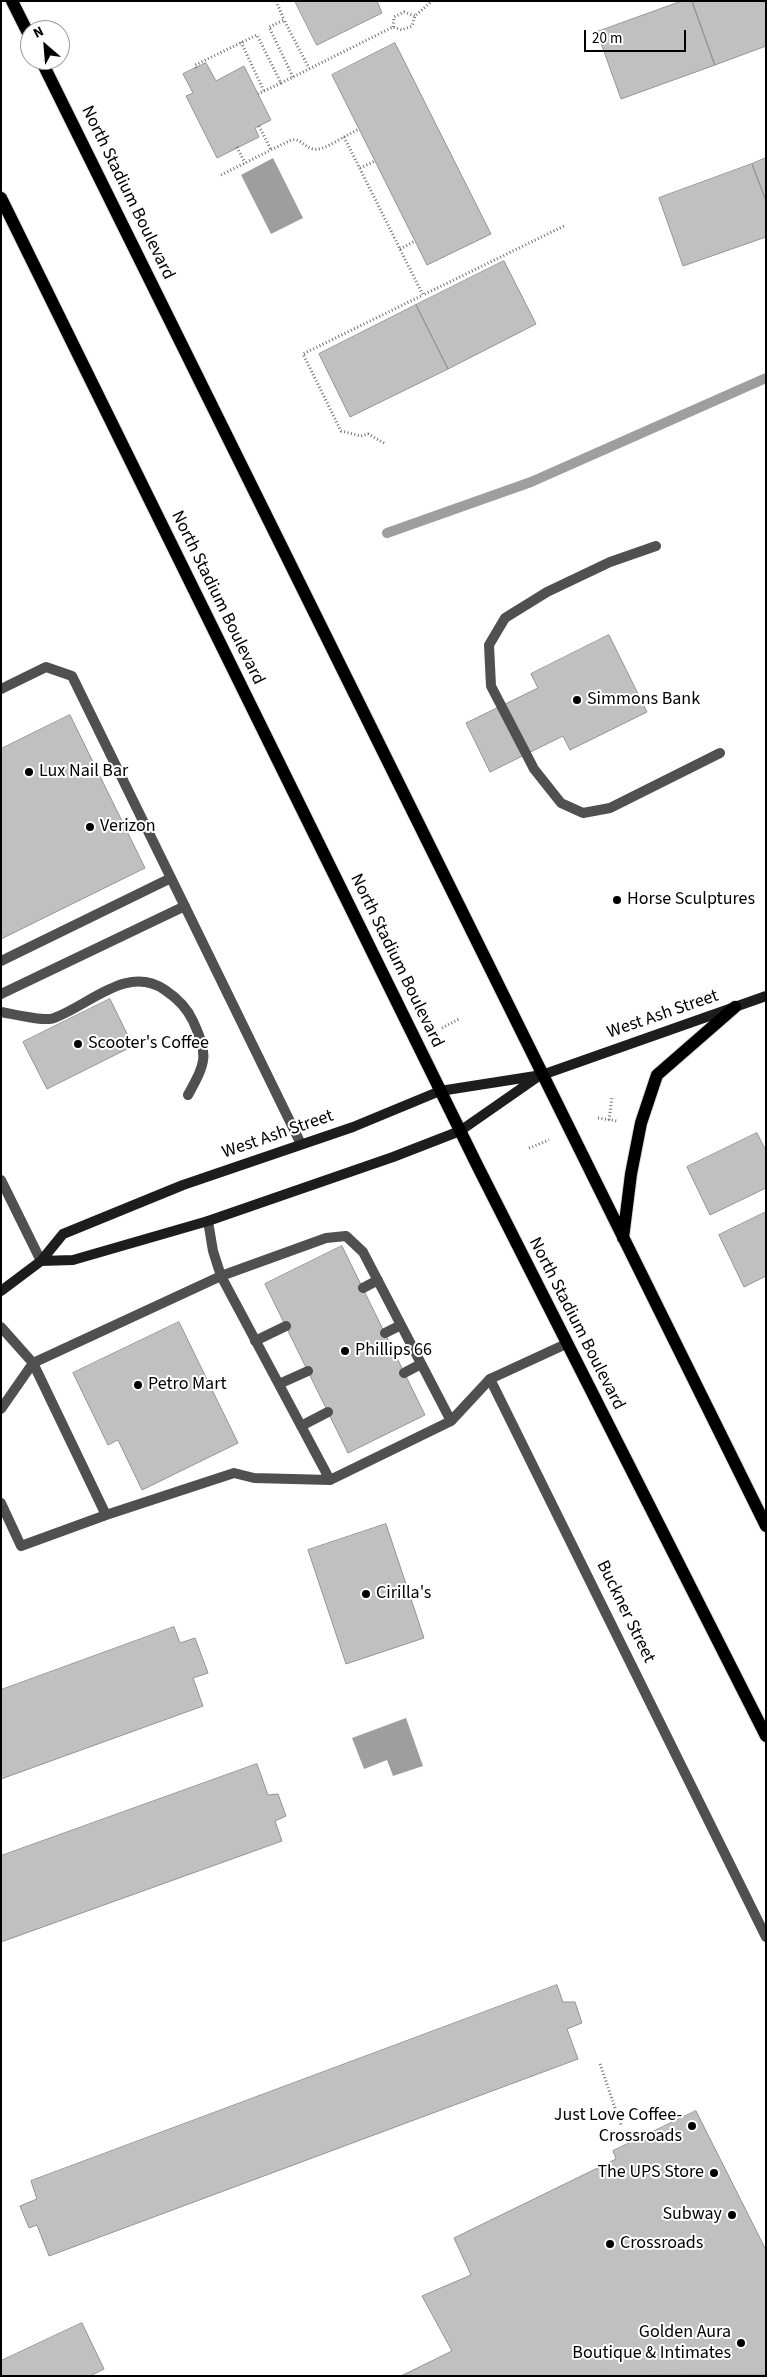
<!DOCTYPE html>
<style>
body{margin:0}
#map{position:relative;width:767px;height:2377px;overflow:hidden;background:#fff;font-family:"Source Sans 3",sans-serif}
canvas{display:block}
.frame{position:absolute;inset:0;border:2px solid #000;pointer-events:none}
.north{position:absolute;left:20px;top:20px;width:50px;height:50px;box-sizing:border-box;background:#fff;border:1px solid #999;border-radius:50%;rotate:333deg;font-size:14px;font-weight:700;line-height:20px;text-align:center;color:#000}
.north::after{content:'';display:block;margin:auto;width:18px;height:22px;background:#000;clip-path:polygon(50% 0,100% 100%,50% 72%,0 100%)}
.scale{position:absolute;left:584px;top:30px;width:102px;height:22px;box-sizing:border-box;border:2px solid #000;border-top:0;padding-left:6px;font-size:15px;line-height:18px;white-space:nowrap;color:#000;-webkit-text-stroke:4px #fff;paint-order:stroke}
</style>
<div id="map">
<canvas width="767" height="2377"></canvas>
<div class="frame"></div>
<div class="north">N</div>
<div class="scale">20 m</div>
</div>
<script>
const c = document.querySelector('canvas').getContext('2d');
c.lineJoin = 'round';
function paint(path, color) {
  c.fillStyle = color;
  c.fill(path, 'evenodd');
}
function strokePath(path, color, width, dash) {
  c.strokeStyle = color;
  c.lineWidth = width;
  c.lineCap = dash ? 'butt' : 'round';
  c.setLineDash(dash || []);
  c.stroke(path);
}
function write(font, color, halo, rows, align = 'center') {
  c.font = font + ' "Source Sans 3",sans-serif';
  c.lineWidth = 4;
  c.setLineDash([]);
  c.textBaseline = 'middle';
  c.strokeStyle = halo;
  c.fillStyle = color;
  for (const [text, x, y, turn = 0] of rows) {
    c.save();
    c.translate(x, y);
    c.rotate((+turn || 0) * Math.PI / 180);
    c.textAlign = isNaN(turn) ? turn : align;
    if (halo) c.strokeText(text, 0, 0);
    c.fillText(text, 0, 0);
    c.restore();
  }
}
const water = new Path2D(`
 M 273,158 L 303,218 L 271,234 L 241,175 Z
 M 406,1718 L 423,1766 L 393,1776 L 387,1760 L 364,1769 L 352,1738 Z`);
const stream = new Path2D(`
 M 387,533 L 531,482 L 766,378`);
const building = new Path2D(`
 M 295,1 L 377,1 L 382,13 L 317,45 Z
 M 682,1 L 692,1 L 715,65 L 621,99 L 597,32 Z
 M 692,1 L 766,1 L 766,46 L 715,65 Z
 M 395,43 L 491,234 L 427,265 L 332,75 Z
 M 206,63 L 216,81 L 244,66 L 271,120 L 255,128 L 259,137 L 217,158 L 186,96 L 193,93 L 183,74 Z
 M 766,158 L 766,201 L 752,164 Z
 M 752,164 L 766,201 L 766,237 L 683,266 L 659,198 Z
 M 504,261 L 536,324 L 448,369 L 416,305 Z
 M 416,305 L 448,369 L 350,417 L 319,354 Z
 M 609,635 L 647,712 L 570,750 L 563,736 L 490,772 L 466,723 L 538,688 L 531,674 Z
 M 70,715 L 145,868 L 1,939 L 1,749 Z
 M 110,999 L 133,1046 L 47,1089 L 23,1042 Z
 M 757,1133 L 766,1151 L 766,1188 L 710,1215 L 687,1167 Z
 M 766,1212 L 766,1276 L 744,1287 L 719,1235 Z
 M 342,1246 L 425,1415 L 348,1453 L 265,1284 Z
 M 179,1322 L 238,1443 L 142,1490 L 118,1440 L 108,1445 L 73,1373 Z
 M 386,1524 L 424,1638 L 346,1664 L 308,1550 Z
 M 174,1627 L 180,1643 L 195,1638 L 208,1673 L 193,1678 L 203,1706 L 1,1779 L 1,1690 Z
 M 257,1764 L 268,1795 L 278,1794 L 286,1816 L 275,1821 L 282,1841 L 1,1942 L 1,1856 Z
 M 557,1985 L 563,2002 L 575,2002 L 582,2023 L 567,2029 L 578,2059 L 49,2256 L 37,2225 L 29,2228 L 20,2206 L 37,2199 L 31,2181 Z
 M 696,2111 L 766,2250 L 766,2375 L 401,2376 L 452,2351 L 422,2296 L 471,2275 L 454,2238 L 616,2159 L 613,2151 Z
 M 82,2323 L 104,2369 L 90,2376 L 1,2376 L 1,2361 Z`);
const path = new Path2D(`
 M 276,1 L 284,20
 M 393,27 L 394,17 L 404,12 L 415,16
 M 241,42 L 264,91
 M 196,68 L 195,65 L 257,35 L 281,83 L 258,94
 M 293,77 L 269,27 L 284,20 L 309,68
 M 281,83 L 393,27 L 402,30 L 412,26 L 415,16 L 432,1
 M 259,126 L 271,150
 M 344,137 L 359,129
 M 237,147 L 245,163
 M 360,168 L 375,161
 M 221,175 L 291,140 C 301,138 304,147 313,149 C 323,151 336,141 344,137 L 423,295 L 564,226
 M 400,249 L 415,241
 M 384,443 L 368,434 L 361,436 L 341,431 L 303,354 L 423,295
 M 442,1028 L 459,1019
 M 598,1118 L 617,1121
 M 609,1120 L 612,1097
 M 529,1148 L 549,1140
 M 600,2064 L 621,2125`);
const lane = new Path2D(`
 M 656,546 L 610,562 L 547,592 L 505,618 L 489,645 L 491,686 L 534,769 L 561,803 L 583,813 L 610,808 L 720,753
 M 1,689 L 46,667 L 72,676 L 171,878 L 1,961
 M 171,878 L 301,1144
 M 1,994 L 185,906
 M 1,1012 C 13,1014 45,1022 54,1018 C 90,1005 127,964 165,990 C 177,998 187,1008 193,1021 C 209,1056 206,1062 188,1095
 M 1,1180 L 41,1261
 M 208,1221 L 213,1251 L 221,1276 L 330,1480 L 451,1421 L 490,1379
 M 363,1288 L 378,1280
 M 1,1327 L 33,1363 L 106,1515
 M 385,1333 L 401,1325
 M 255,1341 L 286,1326
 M 404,1373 L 421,1364
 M 279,1384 L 308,1371
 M 1,1409 L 33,1363 L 221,1276 L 326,1238 L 346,1236 L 363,1252 L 451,1421
 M 301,1426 L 328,1412
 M 1,1503 L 21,1546 L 106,1515 L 234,1473 L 254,1478 L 330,1480`);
const street = new Path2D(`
 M 566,1344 L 490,1379 L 766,1937`);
const secondary = new Path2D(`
 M 41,1261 L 73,1260 L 208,1221 L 393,1157 L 460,1131 L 539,1076
 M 1,1291 L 41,1261 L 63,1234 L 183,1185 L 353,1127 L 440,1091 L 542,1075 L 766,996`);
const primary = new Path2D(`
 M 12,1 L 30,37
 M 41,60 L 766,1526
 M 1,198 L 478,1167 L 766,1736
 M 623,1238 L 631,1174 L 641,1123 L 657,1075 L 735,1007`);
const markers = [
 [577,700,5,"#000"],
 [29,772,5,"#000"],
 [90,827,5,"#000"],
 [617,900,5,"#000"],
 [78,1044,5,"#000"],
 [345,1351,5,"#000"],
 [138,1385,5,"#000"],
 [366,1594,5,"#000"],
 [692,2126,5,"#000"],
 [714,2173,5,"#000"],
 [732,2215,5,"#000"],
 [610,2244,5,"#000"],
 [741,2343,5,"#000"]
];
const streetNames = [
 ["North Stadium Boulevard",127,193,64],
 ["North Stadium Boulevard",217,598,64],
 ["North Stadium Boulevard",396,961,64],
 ["West Ash Street",663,1015,-19],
 ["West Ash Street",278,1135,-19],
 ["North Stadium Boulevard",576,1324,63],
 ["Buckner Street",625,1612,64]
];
const poiNames = [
 ["Simmons Bank",587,700],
 ["Lux Nail Bar",39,772],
 ["Verizon",100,827],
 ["Horse Sculptures",627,900],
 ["Scooter's Coffee",88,1044],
 ["Phillips 66",355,1351],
 ["Petro Mart",148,1385],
 ["Cirilla's",376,1594],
 ["Just Love Coffee-",682,2116,"right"],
 ["Crossroads",682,2137,"right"],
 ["The UPS Store",704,2173,"right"],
 ["Subway",722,2215,"right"],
 ["Crossroads",620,2244],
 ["Golden Aura",731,2333,"right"],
 ["Boutique & Intimates",731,2354,"right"]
];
paint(water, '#9e9e9e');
strokePath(stream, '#9e9e9e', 10);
paint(building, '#c0c0c0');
strokePath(building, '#949494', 1);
strokePath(primary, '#dbdbdb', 14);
strokePath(path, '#727272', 3, [1, 2.5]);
strokePath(lane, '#505050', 10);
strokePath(street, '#505050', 10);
strokePath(secondary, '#1d1d1d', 10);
strokePath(primary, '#000', 12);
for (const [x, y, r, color] of markers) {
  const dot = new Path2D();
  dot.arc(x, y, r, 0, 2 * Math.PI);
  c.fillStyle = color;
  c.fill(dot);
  strokePath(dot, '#fff', 2);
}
write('18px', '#000', '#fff', streetNames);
write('18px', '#000', '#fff', poiNames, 'left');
</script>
